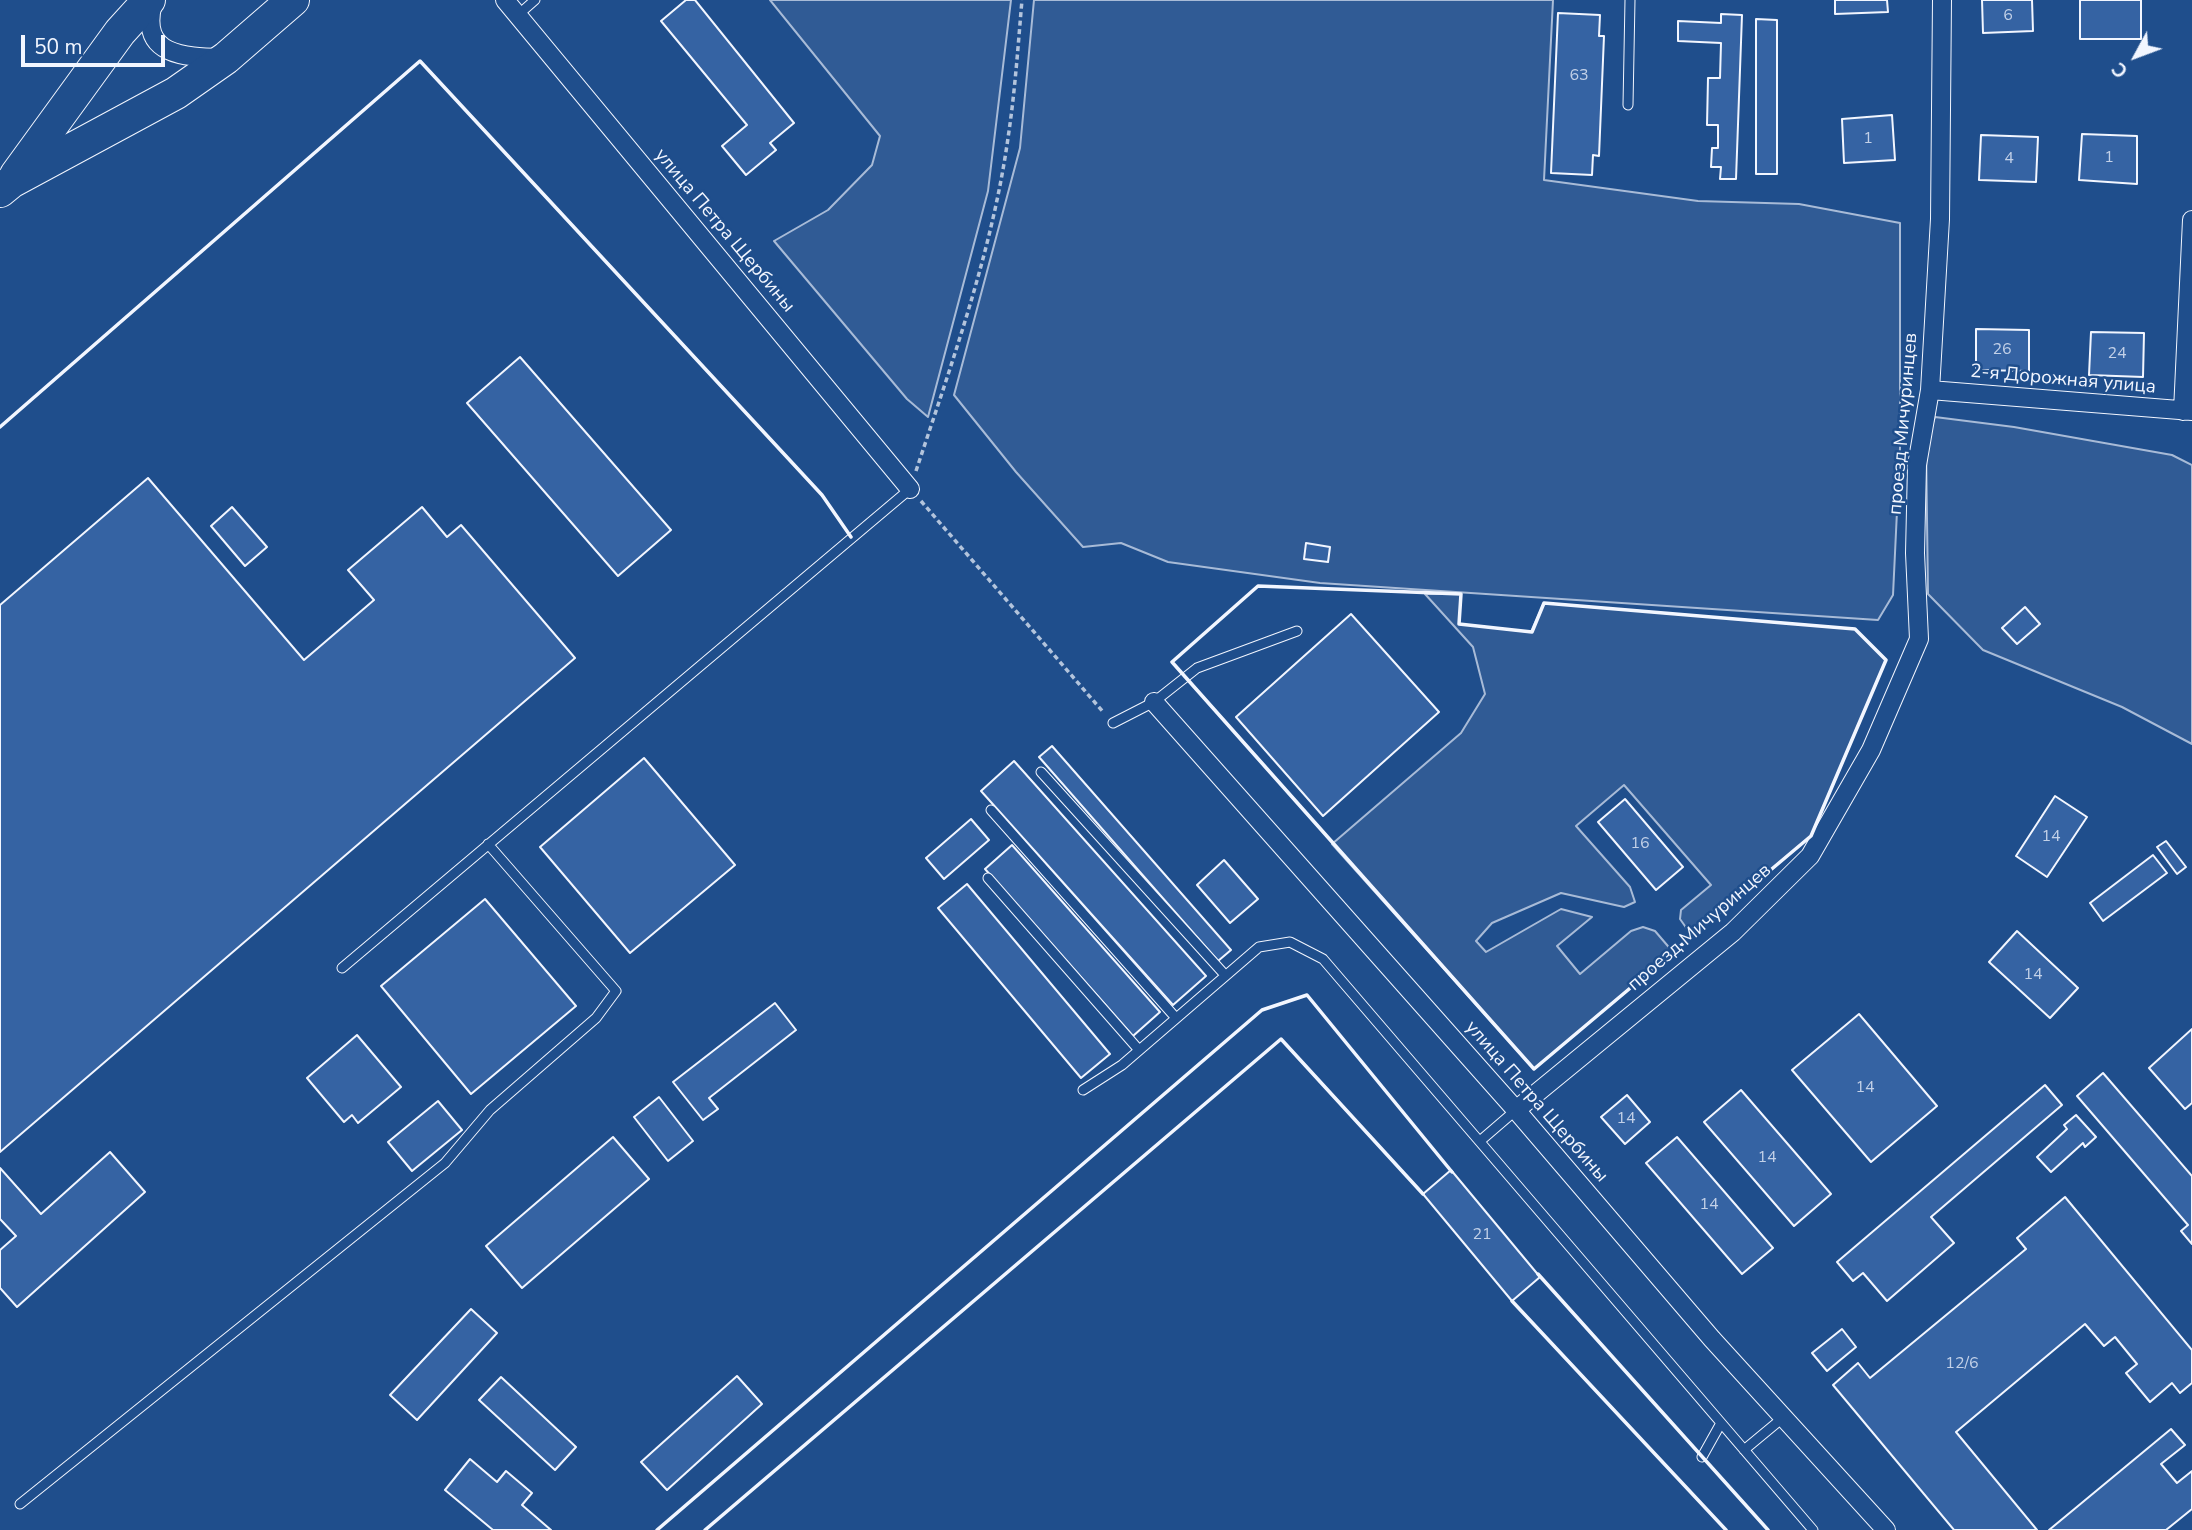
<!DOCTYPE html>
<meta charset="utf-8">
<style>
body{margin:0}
#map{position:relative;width:2192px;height:1530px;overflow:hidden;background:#1f4e8c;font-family:"Nunito Sans",sans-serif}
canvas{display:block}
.north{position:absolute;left:2101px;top:21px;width:70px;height:70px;-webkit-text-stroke:5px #1f4e8c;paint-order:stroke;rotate:229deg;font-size:19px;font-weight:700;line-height:28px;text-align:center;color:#f2f6ff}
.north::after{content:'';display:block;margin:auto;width:24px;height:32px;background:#f2f6ff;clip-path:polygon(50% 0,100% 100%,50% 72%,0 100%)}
.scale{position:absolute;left:21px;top:35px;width:144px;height:32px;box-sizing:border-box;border:4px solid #f2f6ff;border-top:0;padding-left:9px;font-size:21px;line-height:24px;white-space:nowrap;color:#f2f6ff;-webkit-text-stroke:5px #1f4e8c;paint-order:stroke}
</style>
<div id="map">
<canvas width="2192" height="1530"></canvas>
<div class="north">С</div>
<div class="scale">50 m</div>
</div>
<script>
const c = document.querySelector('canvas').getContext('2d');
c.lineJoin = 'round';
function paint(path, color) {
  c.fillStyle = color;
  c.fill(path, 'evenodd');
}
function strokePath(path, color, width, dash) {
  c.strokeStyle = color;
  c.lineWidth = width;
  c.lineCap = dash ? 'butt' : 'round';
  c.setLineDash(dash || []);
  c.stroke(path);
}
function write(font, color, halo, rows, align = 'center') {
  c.font = font + ' "Nunito Sans",sans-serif';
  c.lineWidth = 5;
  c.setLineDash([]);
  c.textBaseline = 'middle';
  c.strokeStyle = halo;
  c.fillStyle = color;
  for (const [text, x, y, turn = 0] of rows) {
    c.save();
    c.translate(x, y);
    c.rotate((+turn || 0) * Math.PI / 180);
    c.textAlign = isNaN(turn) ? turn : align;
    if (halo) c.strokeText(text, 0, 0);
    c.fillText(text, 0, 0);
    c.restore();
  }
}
const built = new Path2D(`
 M 770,0 L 1011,0 L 988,191 L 928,417 L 907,399 L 774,241 L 828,210 L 872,165 L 880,136 Z
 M 1034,0 L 1553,0 L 1544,180 L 1698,201 L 1799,204 L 1900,223 L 1900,448 L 1893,595 L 1878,620 L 1320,583 L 1168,562 L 1121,543 L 1083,547 L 1016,472 L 954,395 L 1020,148 Z
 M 1935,417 L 2014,427 L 2172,455 L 2192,465 L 2192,744 L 2122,707 L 1983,650 L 1928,594 L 1926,443 Z
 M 1425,594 L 1461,594 L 1459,624 L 1531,632 L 1544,603 L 1855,629 L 1886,660 L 1811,836 L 1692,936 L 1680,919 L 1681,910 L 1711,885 L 1624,785 L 1576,826 L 1630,887 L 1635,902 L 1624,907 L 1561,893 L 1492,923 L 1476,941 L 1486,952 L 1561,909 L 1592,917 L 1557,946 L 1580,974 L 1631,931 L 1643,927 L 1655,931 L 1673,952 L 1534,1069 L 1332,844 L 1461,733 L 1485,694 L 1473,647 Z`);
const building = new Path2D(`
 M 686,0 L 695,0 L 794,123 L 770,143 L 776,150 L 746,175 L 722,146 L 747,125 L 661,21 Z
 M 1835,0 L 1887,0 L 1888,12 L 1835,14 Z
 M 1982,0 L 2032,0 L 2033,31 L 1983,33 Z
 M 2080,0 L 2141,0 L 2141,39 L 2080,39 Z
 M 1558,13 L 1600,15 L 1599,36 L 1604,36 L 1599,156 L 1593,155 L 1592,175 L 1551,173 Z
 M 1721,14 L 1742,15 L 1736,179 L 1720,179 L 1721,167 L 1711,167 L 1712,148 L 1718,148 L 1718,125 L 1707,125 L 1708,78 L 1720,78 L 1721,43 L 1678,41 L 1678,21 L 1721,23 Z
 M 1756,19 L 1777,20 L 1777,174 L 1756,174 Z
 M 1892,115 L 1895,160 L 1844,163 L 1842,119 Z
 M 2082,134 L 2137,136 L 2137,184 L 2079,180 Z
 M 1981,135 L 2038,137 L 2036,182 L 1979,180 Z
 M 1976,329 L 2029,330 L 2029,371 L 1976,370 Z
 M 2091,332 L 2144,333 L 2143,377 L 2089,375 Z
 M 520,357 L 671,530 L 618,576 L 467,403 Z
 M 148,478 L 304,660 L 374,600 L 348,570 L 422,507 L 447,537 L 461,525 L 575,658 L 0,1152 L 0,605 Z
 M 232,507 L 267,547 L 245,566 L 211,526 Z
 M 1306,543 L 1330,547 L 1328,562 L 1304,559 Z
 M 2025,607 L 2040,624 L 2017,644 L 2002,628 Z
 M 1351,614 L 1439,712 L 1323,816 L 1236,717 Z
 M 1052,746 L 1231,950 L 1218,961 L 1039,757 Z
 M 644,758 L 735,865 L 630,953 L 540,847 Z
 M 1014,761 L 1206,976 L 1173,1005 L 981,791 Z
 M 2055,796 L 2087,817 L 2047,877 L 2016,856 Z
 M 1625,799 L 1683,867 L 1656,890 L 1598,822 Z
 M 971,819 L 989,840 L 944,879 L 926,858 Z
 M 2166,841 L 2186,867 L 2177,874 L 2157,847 Z
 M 1012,845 L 1160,1012 L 1133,1036 L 985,869 Z
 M 2153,855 L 2167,873 L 2103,921 L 2090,903 Z
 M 1224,860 L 1258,899 L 1230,923 L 1197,885 Z
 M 967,884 L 1110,1054 L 1081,1078 L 938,908 Z
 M 485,899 L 576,1006 L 471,1094 L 381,986 Z
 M 2017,931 L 2078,988 L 2050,1018 L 1989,962 Z
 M 775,1003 L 796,1030 L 709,1098 L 718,1109 L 703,1120 L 673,1082 Z
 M 1859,1014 L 1937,1106 L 1871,1162 L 1792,1070 Z
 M 2192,1029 L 2192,1103 L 2185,1109 L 2149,1068 Z
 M 357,1035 L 401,1087 L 358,1123 L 352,1115 L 344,1122 L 307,1078 Z
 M 2103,1073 L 2192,1176 L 2192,1244 L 2181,1231 L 2188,1225 L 2077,1096 Z
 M 2045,1085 L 2062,1105 L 1931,1217 L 1954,1243 L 1887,1301 L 1863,1273 L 1853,1281 L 1837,1262 Z
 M 1741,1090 L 1831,1194 L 1794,1226 L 1704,1122 Z
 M 1627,1095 L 1650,1122 L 1625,1144 L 1601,1117 Z
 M 659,1097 L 693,1141 L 668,1161 L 634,1117 Z
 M 438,1101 L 462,1130 L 412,1171 L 388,1142 Z
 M 2076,1115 L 2096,1137 L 2085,1147 L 2083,1143 L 2051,1172 L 2037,1157 L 2067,1129 L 2064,1125 Z
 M 613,1137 L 649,1179 L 522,1288 L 486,1246 Z
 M 1677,1137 L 1773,1248 L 1742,1274 L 1646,1163 Z
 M 110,1152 L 145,1192 L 17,1307 L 0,1288 L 0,1250 L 16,1236 L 0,1219 L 0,1168 L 41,1214 Z
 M 1451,1170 L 1540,1277 L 1512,1301 L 1423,1194 Z
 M 2065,1197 L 2192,1350 L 2192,1383 L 2180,1393 L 2172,1383 L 2150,1402 L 2126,1373 L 2137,1364 L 2115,1337 L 2104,1346 L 2085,1324 L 1956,1432 L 2037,1530 L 1954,1530 L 1833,1385 L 1858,1363 L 1870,1378 L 2026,1249 L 2017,1238 Z
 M 471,1309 L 497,1333 L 417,1420 L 390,1395 Z
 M 1842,1329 L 1856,1347 L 1827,1371 L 1812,1353 Z
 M 737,1376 L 762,1404 L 667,1490 L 641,1462 Z
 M 501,1377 L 576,1447 L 555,1470 L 479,1400 Z
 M 2171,1429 L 2185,1445 L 2161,1464 L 2177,1483 L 2192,1471 L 2192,1509 L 2166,1530 L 2049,1530 Z
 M 470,1459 L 497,1482 L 506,1471 L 532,1493 L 522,1505 L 551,1530 L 493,1530 L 445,1490 Z`);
const path = new Path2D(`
 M 916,471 C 952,362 992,252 1008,138 C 1015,92 1018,46 1022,0
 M 921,501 L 1104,713`);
const lane = new Path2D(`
 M 518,15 L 535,0
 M 1628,105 L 1630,0
 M 1113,723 L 1154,702 L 1197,668 L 1297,631
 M 1041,772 L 1225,975
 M 991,810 L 1176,1018
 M 988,878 L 1139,1050
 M 342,968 L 910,489
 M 1083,1090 L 1122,1065 L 1259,947 L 1290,942 L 1323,959 L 1813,1530
 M 1480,1141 L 1516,1110
 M 1744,1450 L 1785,1416
 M 1702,1457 L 1721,1423
 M 20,1504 L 445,1163 L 490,1110 L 596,1018 L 616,991 L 488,844`);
const street = new Path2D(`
 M 505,0 L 910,489
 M 153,3 C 139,56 184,57 223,58
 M 1930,390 L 2192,411
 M 2183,411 L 2192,220
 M 1154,702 L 1516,1110 L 1712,1339 L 1886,1530
 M 1516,1110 L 1733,932 L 1810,856 L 1871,750 L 1919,639 L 1915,553 L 1917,465 L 1930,390 L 1940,219 L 1942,0`);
const highway = new Path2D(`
 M 16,175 L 120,32 L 149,0
 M 0,191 L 11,182 L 176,93 L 226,58 L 293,0`);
const wall = new Path2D(`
 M 0,427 L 420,61 L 822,495 L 851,537
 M 1258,586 L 1461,594 L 1459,624 L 1532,632 L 1544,603 L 1855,629 L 1886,660 L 1811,836 L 1534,1069 L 1172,662 Z
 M 1538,1274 L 1768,1530
 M 1512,1301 L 1726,1530
 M 657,1530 L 1262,1010 L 1307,995 L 1452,1172
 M 705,1530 L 1281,1039 L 1423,1194`);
const numberNames = [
 ["6",2008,16],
 ["63",1579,76],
 ["1",1868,139],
 ["1",2109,158],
 ["4",2009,159],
 ["26",2002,350],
 ["24",2117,354],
 ["14",2051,837],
 ["16",1640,844],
 ["14",2033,975],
 ["14",1865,1088],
 ["14",1626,1119],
 ["14",1767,1158],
 ["14",1709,1205],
 ["21",1482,1235],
 ["12/6",1962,1364]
];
const streetNames = [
 ["улица Петра Щербины",724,231,50],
 ["2-я Дорожная улица",2063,380,5],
 ["проезд Мичуринцев",1904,424,-85],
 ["проезд Мичуринцев",1700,928,-41],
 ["улица Петра Щербины",1536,1102,49]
];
paint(built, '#305b95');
strokePath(built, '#a8bbd7', 2);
paint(building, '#3563a3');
strokePath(building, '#f2f6ff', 2);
strokePath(lane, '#f2f6ff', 11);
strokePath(street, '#f2f6ff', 20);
strokePath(highway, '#f2f6ff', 34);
strokePath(path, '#b3c4dc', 3.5, [5, 3.5]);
strokePath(lane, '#1f4e8c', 9);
strokePath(street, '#1f4e8c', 18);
strokePath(highway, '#1f4e8c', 32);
strokePath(wall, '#f2f6ff', 3.5);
write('16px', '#c3d1e8', null, numberNames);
write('19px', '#f2f6ff', '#1f4e8c', streetNames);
</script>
